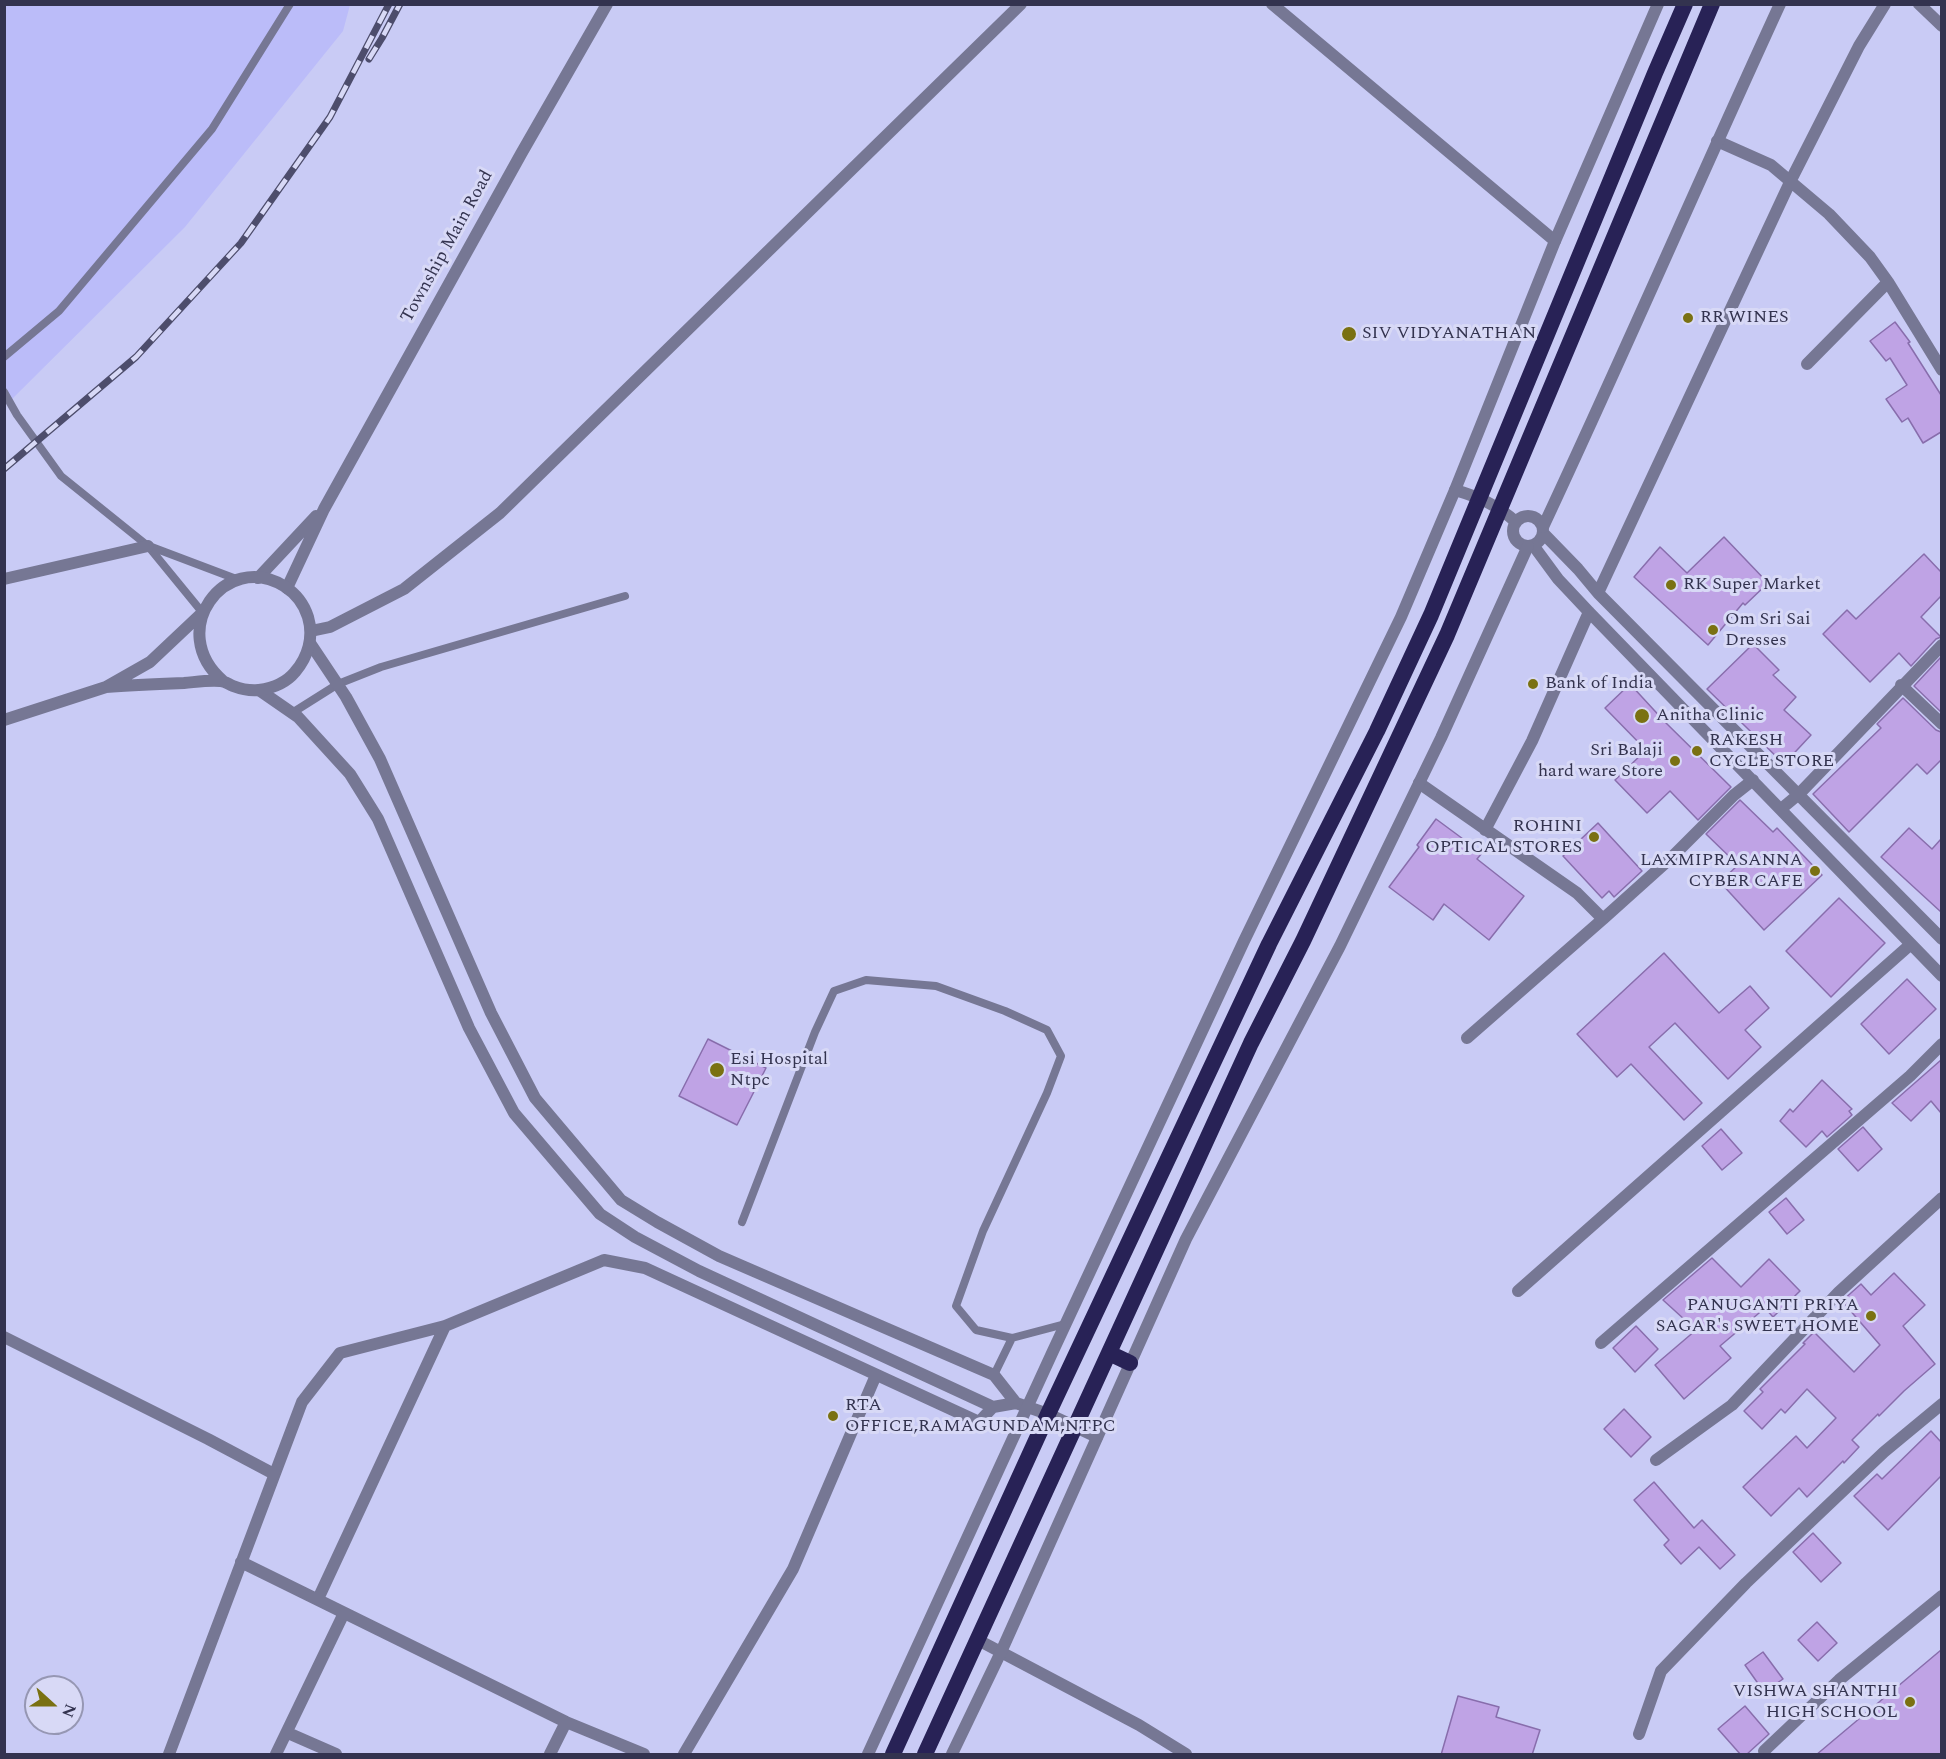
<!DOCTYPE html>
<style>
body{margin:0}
#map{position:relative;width:1946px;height:1759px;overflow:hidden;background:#c9cbf5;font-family:Spectral,serif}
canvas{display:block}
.frame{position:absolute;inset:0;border:6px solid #33334f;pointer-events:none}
.north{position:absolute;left:24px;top:1675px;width:60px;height:60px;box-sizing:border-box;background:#d8d9f6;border:2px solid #9697b3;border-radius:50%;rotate:111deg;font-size:16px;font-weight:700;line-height:24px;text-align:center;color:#33334f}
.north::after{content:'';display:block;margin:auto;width:21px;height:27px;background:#7a7112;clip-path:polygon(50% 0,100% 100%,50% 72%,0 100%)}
</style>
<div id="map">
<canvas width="1946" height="1759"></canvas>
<div class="frame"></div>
<div class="north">N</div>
</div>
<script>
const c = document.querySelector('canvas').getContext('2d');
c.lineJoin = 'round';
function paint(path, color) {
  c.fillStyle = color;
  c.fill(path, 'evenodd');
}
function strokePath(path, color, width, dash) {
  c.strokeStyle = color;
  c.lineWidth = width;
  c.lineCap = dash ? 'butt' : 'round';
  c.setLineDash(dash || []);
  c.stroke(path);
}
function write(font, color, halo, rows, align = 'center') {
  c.font = font + ' Spectral,serif';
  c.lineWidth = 6;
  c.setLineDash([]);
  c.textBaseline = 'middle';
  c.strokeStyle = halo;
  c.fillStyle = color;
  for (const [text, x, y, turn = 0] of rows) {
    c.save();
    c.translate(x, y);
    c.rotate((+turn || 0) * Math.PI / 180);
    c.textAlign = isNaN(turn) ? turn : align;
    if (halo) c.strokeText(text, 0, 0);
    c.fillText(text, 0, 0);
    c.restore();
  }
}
const built = new Path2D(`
 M 5,5 L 350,5 L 343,31 L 185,227 L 5,406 Z`);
const building = new Path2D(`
 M 1895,322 L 1910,342 L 1908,343 L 1941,395 L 1941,432 L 1923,443 L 1908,418 L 1902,422 L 1886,399 L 1907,385 L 1890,358 L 1886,361 L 1870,341 Z
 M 1724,537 L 1768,583 L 1745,605 L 1743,603 L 1708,645 L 1634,577 L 1660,547 L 1687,573 Z
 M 1924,554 L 1941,572 L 1941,596 L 1921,617 L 1941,637 L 1936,639 L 1911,666 L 1899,653 L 1870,682 L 1823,634 L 1847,610 L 1856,619 Z
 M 1753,644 L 1779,670 L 1773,675 L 1796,697 L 1784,710 L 1811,735 L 1784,764 L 1707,689 Z
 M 1941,657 L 1941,712 L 1914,686 Z
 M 1630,684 L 1665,722 L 1731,787 L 1698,820 L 1670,791 L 1647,813 L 1615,780 L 1646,750 L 1605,708 Z
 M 1903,698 L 1936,730 L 1941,732 L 1941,760 L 1927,774 L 1917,764 L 1849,832 L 1813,794 L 1881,728 L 1877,724 Z
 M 1740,800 L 1773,832 L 1777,828 L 1822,875 L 1764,930 L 1720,882 L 1738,865 L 1706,834 Z
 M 1436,819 L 1482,853 L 1477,859 L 1524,896 L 1489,940 L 1444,904 L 1433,920 L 1389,887 L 1419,847 L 1417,845 Z
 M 1598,823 L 1642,871 L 1614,897 L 1609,891 L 1602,898 L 1563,856 Z
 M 1909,828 L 1932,849 L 1941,839 L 1941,912 L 1881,857 Z
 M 1839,898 L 1885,943 L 1831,997 L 1786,951 Z
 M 1664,953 L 1719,1013 L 1750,986 L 1769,1008 L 1745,1030 L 1761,1047 L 1728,1079 L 1675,1023 L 1649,1047 L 1702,1103 L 1684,1120 L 1631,1064 L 1617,1077 L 1577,1034 Z
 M 1907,979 L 1936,1009 L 1889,1054 L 1861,1024 Z
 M 708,1039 L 766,1068 L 737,1125 L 679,1096 Z
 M 1941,1060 L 1941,1113 L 1931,1101 L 1911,1121 L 1892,1103 Z
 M 1822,1080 L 1852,1109 L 1849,1111 L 1852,1115 L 1827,1137 L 1822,1131 L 1806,1147 L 1780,1121 L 1790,1109 L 1793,1112 Z
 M 1863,1127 L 1882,1149 L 1858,1171 L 1838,1149 Z
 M 1721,1129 L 1742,1153 L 1722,1170 L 1702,1146 Z
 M 1786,1198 L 1804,1220 L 1787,1234 L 1769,1212 Z
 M 1712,1258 L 1741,1287 L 1769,1259 L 1800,1291 L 1773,1317 L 1765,1308 L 1720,1346 L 1731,1358 L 1684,1399 L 1655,1365 L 1696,1330 L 1663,1300 Z
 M 1894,1273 L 1925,1305 L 1903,1326 L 1935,1364 L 1904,1391 L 1879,1416 L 1878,1414 L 1852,1440 L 1859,1447 L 1844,1463 L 1843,1461 L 1807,1497 L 1799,1488 L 1771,1516 L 1743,1487 L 1796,1436 L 1807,1448 L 1836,1418 L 1807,1389 L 1785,1413 L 1781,1409 L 1762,1429 L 1744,1411 L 1763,1392 L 1760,1389 L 1805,1344 L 1803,1343 L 1814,1332 L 1854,1372 L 1880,1345 L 1842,1301 L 1861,1284 L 1871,1295 Z
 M 1636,1326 L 1658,1349 L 1635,1372 L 1613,1348 Z
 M 1624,1409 L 1651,1437 L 1631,1457 L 1604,1429 Z
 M 1931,1431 L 1941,1442 L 1941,1476 L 1888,1530 L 1854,1496 L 1877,1474 L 1882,1479 Z
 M 1654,1482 L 1694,1528 L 1702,1520 L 1735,1555 L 1720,1569 L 1699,1547 L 1681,1564 L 1664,1545 L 1669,1540 L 1634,1500 Z
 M 1813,1533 L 1841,1563 L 1821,1582 L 1793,1552 Z
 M 1817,1622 L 1837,1643 L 1818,1661 L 1798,1640 Z
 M 1941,1650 L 1941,1755 L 1816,1755 Z
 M 1763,1652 L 1783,1679 L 1764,1692 L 1745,1665 Z
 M 1458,1696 L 1499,1707 L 1496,1717 L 1540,1730 L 1532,1755 L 1441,1755 Z
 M 1745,1706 L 1769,1734 L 1746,1755 L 1741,1755 L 1718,1729 Z`);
const service = new Path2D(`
 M 4,357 L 59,311 L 212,129 L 290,4
 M 4,392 L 17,415 L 61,476 L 148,546 L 202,612
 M 149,546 L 239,580
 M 292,713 L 338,684 L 381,667 L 625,596
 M 742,1222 L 815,1032 L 834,991 L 866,980 L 936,986 L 1005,1011 L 1047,1030 L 1061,1056 L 1047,1093 L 983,1231 L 956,1306 L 976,1330 L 1012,1338 L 1065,1324
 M 994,1375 L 1012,1338`);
const minor = new Path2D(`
 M 1272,4 L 1555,241
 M 1919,4 L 1942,26
 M 1717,141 L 1771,165 L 1829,214 L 1870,257 L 1888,282 L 1942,370
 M 1807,364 L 1888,282
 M 1455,490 C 1479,497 1497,505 1516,522
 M1513 531a15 15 0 1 1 30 0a15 15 0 1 1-30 0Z
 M 1543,533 L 1578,569 L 1598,593 L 1942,939
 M 1533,545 L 1558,579 L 1589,612 L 1942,976
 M 258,578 L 316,516
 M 4,579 L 148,546
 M 287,588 L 324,509 L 521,154 L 607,4
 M 1598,593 L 1791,180 L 1859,46 L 1885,4
 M 311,631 L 330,627 L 404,589 L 500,513 L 1021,4
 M 310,643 L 346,697 L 380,759 L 491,1013 L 535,1098 L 621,1200 L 657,1222 L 719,1256 L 994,1375 L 1016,1403 L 1048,1414 L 1097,1437
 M 1901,685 L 1942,724
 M 259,690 L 298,717 L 350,774 L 378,819 L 469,1028 L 514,1113 L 600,1214 L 635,1237 L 699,1271 L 993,1407 L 1016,1403
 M 1419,783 L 1577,893 L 1603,919 L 1467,1038
 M 1781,809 L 1799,794 L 1942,645
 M 1485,830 L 1532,741 L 1589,612
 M 1603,919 L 1672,857 L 1734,795 L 1753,780
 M 1518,1291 L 1911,944
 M 4,1337 L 208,1439 L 274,1474
 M 1601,1343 L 1910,1076 L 1942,1044
 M 1656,1460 L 1732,1405 L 1839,1292 L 1942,1198
 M 241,1562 L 566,1722 L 644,1754
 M 318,1599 L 445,1326
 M 978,1640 L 1139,1725 L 1186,1754
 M 288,1733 L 336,1754
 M 1639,1734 L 1661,1671 L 1746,1583 L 1884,1452 L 1942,1404
 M 1764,1751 L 1839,1680 L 1942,1596
 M 169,1754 L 302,1402 L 340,1353 L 445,1326 L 604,1260 L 645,1268 L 979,1422 L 993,1407
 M 276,1754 L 344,1613
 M 550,1754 L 566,1722
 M 684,1754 L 793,1569 L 876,1375`);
const tertiary = new Path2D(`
 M 1543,527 C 1624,354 1700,178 1780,4
 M 106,687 C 132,685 158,684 184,683 C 196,682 208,680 220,681 C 225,681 228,684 233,686 C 241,689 250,691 259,690 C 273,688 286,683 295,672 C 308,657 314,637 308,617 C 304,604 295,593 284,586 C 225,550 165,631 223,681
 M 4,720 L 106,687 L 150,662 L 202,613
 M 868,1754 L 1053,1351 L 1244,941 L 1401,617 L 1455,490 L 1555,241 L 1658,4
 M 952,1754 L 1001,1652 L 1186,1239 L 1340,946 L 1441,738 L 1528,546`);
const trunk = new Path2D(`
 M 1109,1353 L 1130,1363
 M 893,1754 L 1048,1414 L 1269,944 L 1377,731 L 1431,615 L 1655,73 L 1685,4
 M 925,1754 L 1251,1043 L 1303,941 L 1447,635 L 1712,4`);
const rail = new Path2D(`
 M 369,59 L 382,38 L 400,4
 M 4,469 L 136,357 L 241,243 L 330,117 L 389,4`);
const markers = [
 [1688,318,6,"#7a7112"],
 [1349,334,8,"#7a7112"],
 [1671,585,6,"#7a7112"],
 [1713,630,6,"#7a7112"],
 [1533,684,6,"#7a7112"],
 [1642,716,8,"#7a7112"],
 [1697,751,6,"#7a7112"],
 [1675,761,6,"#7a7112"],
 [1594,837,6,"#7a7112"],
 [1815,871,6,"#7a7112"],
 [717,1070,8,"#7a7112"],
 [1871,1316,6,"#7a7112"],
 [833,1416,6,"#7a7112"],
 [1910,1702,6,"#7a7112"]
];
const streetNames = [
 ["Township Main Road",448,247,-61]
];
const poiNames = [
 ["RR WINES",1700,318],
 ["SIV VIDYANATHAN",1362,334],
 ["RK Super Market",1683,585],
 ["Om Sri Sai",1725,620],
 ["Dresses",1725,641],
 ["Bank of India",1545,684],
 ["Anitha Clinic",1656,716],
 ["RAKESH",1709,741],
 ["CYCLE STORE",1709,762],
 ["Sri Balaji",1663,751,"right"],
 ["hard ware Store",1663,772,"right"],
 ["ROHINI",1582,827,"right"],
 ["OPTICAL STORES",1582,848,"right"],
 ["LAXMIPRASANNA",1803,861,"right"],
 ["CYBER CAFE",1803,882,"right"],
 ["Esi Hospital",730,1060],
 ["Ntpc",730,1081],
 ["PANUGANTI PRIYA",1859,1306,"right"],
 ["SAGAR's SWEET HOME",1859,1327,"right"],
 ["RTA",845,1406],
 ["OFFICE,RAMAGUNDAM,NTPC",845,1427],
 ["VISHWA SHANTHI",1898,1692,"right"],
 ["HIGH SCHOOL",1898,1713,"right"]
];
paint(built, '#bbbcf9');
paint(building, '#bfa3e5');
strokePath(building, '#886dac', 1.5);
strokePath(service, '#767794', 8);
strokePath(minor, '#767794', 12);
strokePath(tertiary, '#767794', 12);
strokePath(trunk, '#282256', 16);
strokePath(rail, '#4d4d6c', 7);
strokePath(rail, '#d8d9f6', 4.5, [14]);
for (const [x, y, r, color] of markers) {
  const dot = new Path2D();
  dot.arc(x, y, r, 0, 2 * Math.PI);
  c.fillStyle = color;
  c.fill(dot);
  strokePath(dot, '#d8d9f6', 2);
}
write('18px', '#33334f', '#d8d9f6', streetNames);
write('18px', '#33334f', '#d8d9f6', poiNames, 'left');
</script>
